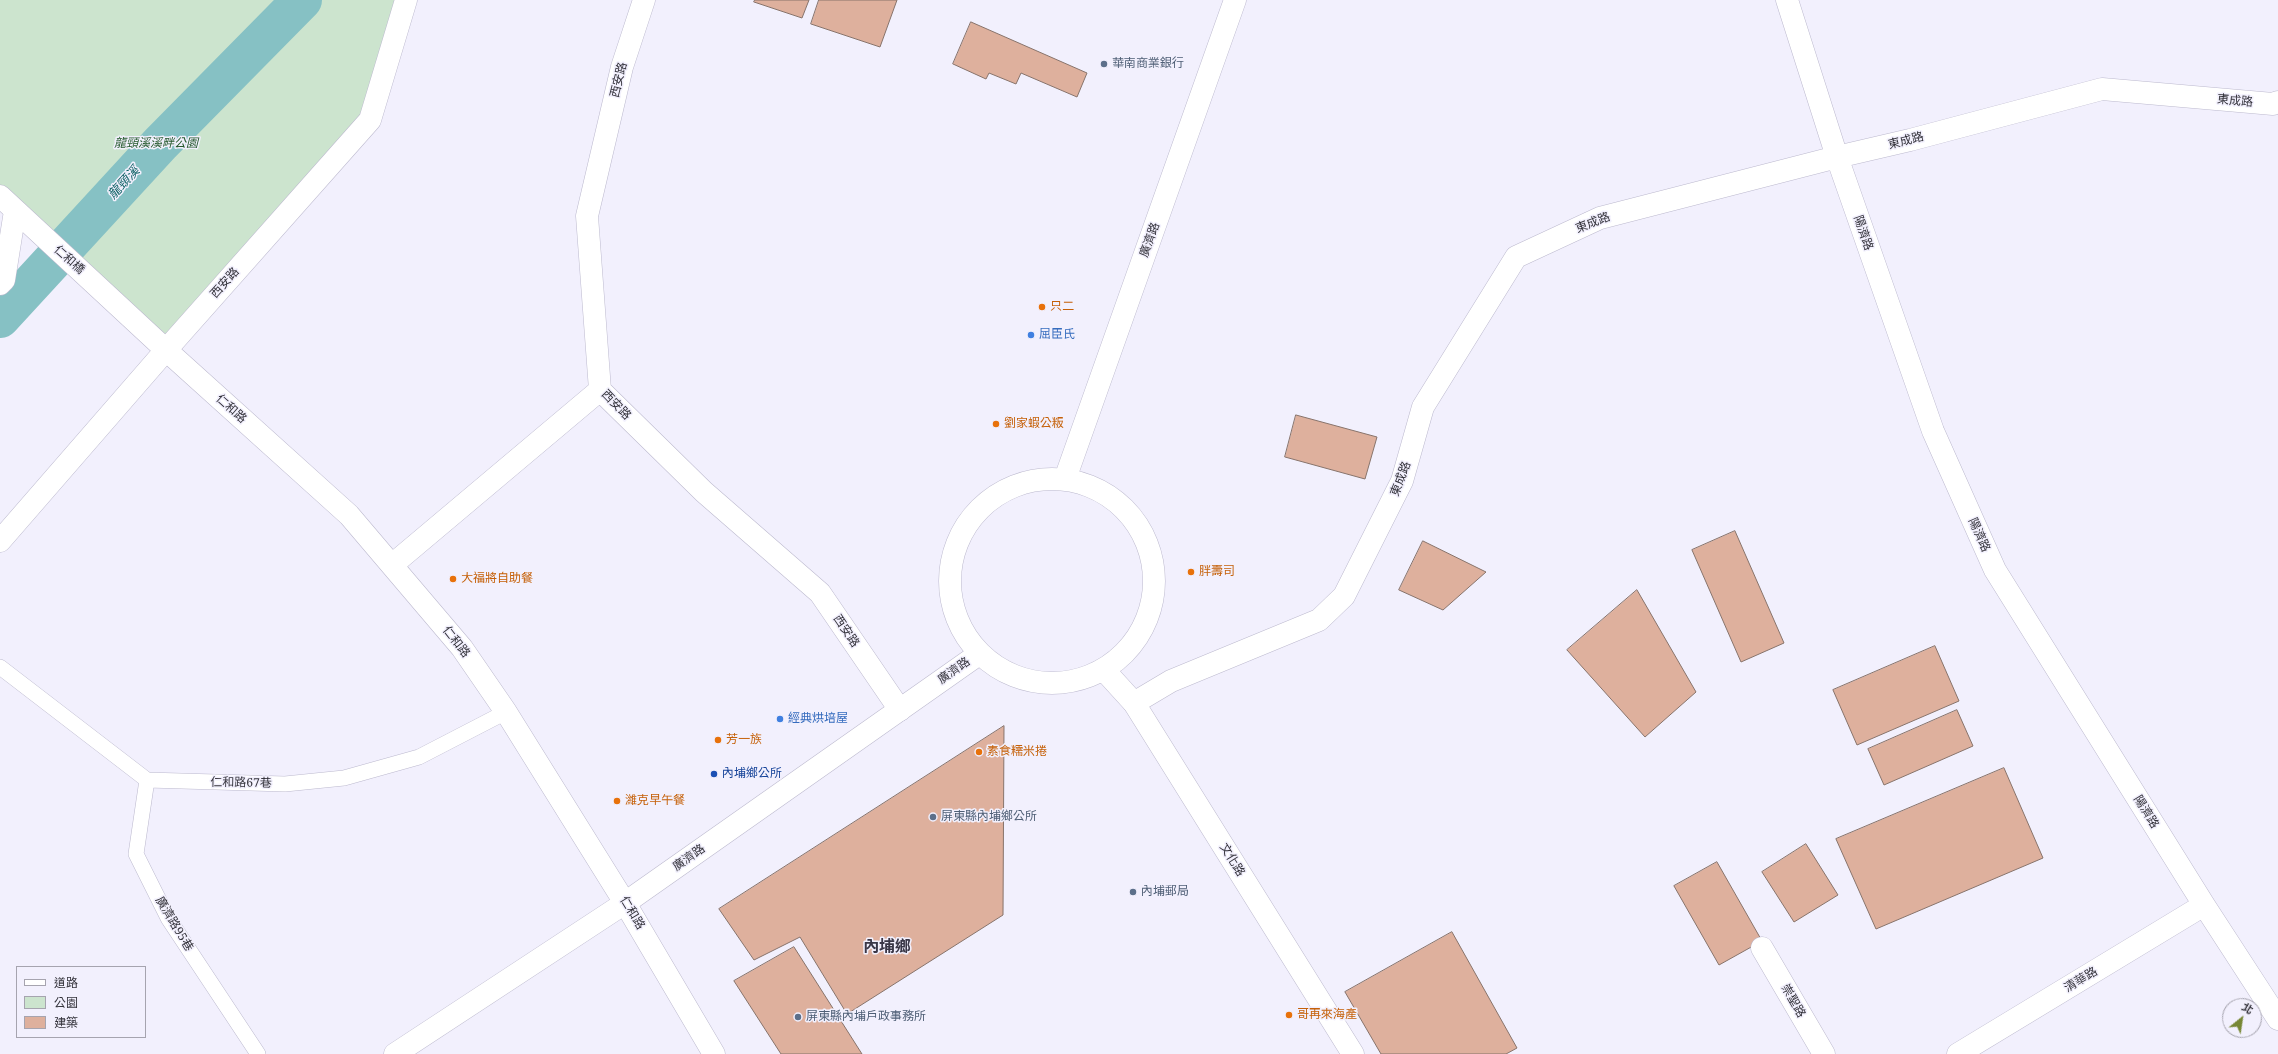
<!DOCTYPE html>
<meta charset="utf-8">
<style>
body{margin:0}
#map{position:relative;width:2278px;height:1054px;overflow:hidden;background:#f2f0fd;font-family:"Noto Serif","Noto Sans TC",serif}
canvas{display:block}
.legend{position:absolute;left:16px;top:966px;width:130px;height:72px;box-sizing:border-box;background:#f2f0fd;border:1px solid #a6a4af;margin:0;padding:5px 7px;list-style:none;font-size:12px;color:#34333b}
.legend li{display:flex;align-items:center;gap:8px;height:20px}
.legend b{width:20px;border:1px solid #a6a4af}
.north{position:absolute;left:2222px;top:998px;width:40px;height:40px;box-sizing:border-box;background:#f2f0fd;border:1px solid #a6a4af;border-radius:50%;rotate:30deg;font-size:11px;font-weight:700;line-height:16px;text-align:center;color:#34333b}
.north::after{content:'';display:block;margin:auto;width:14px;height:18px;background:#778735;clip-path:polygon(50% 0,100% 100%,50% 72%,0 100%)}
</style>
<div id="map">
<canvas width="2278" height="1054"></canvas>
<ul class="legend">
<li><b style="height:5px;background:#fff"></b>道路</li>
<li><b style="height:11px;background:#cce4ce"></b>公園</li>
<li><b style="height:11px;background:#deb09d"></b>建築</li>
</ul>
<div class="north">北</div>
</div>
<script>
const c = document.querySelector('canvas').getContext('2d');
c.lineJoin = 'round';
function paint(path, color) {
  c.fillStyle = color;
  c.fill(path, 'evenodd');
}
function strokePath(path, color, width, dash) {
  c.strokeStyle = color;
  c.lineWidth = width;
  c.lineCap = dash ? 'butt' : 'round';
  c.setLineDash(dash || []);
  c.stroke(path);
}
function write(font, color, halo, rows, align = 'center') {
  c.font = font + ' "Noto Serif","Noto Sans TC",serif';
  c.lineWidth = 3;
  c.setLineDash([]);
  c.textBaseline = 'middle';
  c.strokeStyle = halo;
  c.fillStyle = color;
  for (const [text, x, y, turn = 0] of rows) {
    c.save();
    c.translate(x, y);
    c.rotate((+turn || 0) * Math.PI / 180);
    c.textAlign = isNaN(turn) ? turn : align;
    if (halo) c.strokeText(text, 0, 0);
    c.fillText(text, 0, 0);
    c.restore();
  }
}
const green = new Path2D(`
 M 0,0 L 406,0 L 370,120 L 166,350 L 0,196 Z`);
const canal = new Path2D(`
 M 0,318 L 160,144 L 302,0`);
const building = new Path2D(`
 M 755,0 L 809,0 L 802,18 L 754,2 Z
 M 819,0 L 897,0 L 880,47 L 811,24 Z
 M 971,22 L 1087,73 L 1077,97 L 1021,73 L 1016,84 L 989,73 L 986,79 L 953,64 Z
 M 1296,415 L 1377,437 L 1365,479 L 1285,457 Z
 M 1735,531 L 1784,643 L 1741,662 L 1692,550 Z
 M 1423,541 L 1486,572 L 1443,610 L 1399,590 Z
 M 1637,590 L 1696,692 L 1645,737 L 1567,650 Z
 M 1935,646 L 1959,701 L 1857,745 L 1833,690 Z
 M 1957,710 L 1973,746 L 1884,785 L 1868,749 Z
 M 1004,726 L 1003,915 L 847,1014 L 800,937 L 754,960 L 719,909 Z
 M 2004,768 L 2043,858 L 1876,929 L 1836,839 Z
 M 1806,844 L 1838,895 L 1794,922 L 1762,872 Z
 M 1717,862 L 1762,941 L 1719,965 L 1674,886 Z
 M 1452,932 L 1517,1048 L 1506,1054 L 1381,1054 L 1345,992 Z
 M 794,947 L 862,1054 L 781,1054 L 734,981 Z`);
const lane = new Path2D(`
 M 0,667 L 147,780 L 285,784 L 344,778 L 419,757 L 506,712
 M 147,780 L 136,854 L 168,918 L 258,1054`);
const street = new Path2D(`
 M 644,0 L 622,67 L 587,216 L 600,390 L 704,492 L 820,593 L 900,710
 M 1787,0 L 1837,157 L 1933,431 L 1995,570 L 2204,905 L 2278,1019
 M 0,196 L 166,350 L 349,515 L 462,648 L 506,712 L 625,903 L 714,1054
 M 0,284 L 4,280 L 15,211
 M 0,541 L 166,350 L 370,120 L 406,0
 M 392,565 L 600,390
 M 1134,703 L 1171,681 L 1319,620 L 1344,596 L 1402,481 L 1423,407 L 1516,257 L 1600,218 L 1837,157 L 1910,140 L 2102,89 L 2273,104 L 2278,102
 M 1762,948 L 1824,1054
 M 1958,1054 L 2204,905`);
const secondary = new Path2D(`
 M950 581a102 102 0 1 1 204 0a102 102 0 1 1-204 0Z
 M 1065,479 L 1235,0
 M 1104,670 L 1134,703 L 1353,1054
 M 395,1054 L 625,903 L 979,654`);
const markers = [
 [1104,64,4,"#5c6f8a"],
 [1042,307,4,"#e8710a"],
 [1031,335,4,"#3f7fe0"],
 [996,424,4,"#e8710a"],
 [1191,572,4,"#e8710a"],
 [453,579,4,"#e8710a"],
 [780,719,4,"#3f7fe0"],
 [718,740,4,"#e8710a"],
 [979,752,4,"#e8710a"],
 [714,774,4,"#1a4fb4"],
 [617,801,4,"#e8710a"],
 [933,817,4,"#5c6f8a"],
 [1133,892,4,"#5c6f8a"],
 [1289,1015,4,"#e8710a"],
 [798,1017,4,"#5c6f8a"]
];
const serviceNames = [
 ["華南商業銀行",1112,64],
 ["屏東縣內埔鄉公所",941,817],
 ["內埔郵局",1141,892],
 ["屏東縣內埔戶政事務所",806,1017]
];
const streetNames = [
 ["西安路",619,80,-76],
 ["東成路",2235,101,5],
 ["東成路",1906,141,-14],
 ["東成路",1593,223,-21],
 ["陽濟路",1863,233,71],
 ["廣濟路",1150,240,-70],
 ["仁和橋",69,260,42],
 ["西安路",225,283,-48],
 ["西安路",616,405,46],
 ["仁和路",231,409,42],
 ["東成路",1401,479,-69],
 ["陽濟路",1979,535,66],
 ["西安路",846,631,56],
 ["仁和路",456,642,52],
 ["廣濟路",954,671,-35],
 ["仁和路67巷",241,783,1],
 ["陽濟路",2146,812,58],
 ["廣濟路",689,858,-35],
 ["文化路",1232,860,58],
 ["仁和路",632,913,59],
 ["廣濟路95巷",174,924,59],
 ["清華路",2081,980,-31],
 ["崇聖路",1793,1001,60]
];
const parkNames = [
 ["龍頸溪溪畔公園",156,144]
];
const foodNames = [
 ["只二",1050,307],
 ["劉家蝦公粄",1004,424],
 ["胖壽司",1199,572],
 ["大福將自助餐",461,579],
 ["芳一族",726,740],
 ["素食糯米捲",987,752],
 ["濰克早午餐",625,801],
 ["哥再來海產",1297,1015]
];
const shopNames = [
 ["屈臣氏",1039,335],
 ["經典烘培屋",788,719]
];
const transitNames = [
 ["內埔鄉公所",722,774]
];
const waterNames = [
 ["龍頸溪",124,183,-47]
];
const districtNames = [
 ["內埔鄉",887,947]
];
paint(green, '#cce4ce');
strokePath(canal, '#86c1c4', 40);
paint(building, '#deb09d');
strokePath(building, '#87736b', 1);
strokePath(lane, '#bcb9ce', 16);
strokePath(street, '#bcb9ce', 23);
strokePath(secondary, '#bcb9ce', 23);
strokePath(lane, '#fff', 15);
strokePath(street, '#fff', 22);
strokePath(secondary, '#fff', 22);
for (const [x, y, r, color] of markers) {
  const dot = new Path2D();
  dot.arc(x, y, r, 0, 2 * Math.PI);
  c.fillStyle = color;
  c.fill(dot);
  strokePath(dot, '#f2f0fd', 1.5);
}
write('12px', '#4e5e75', '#f2f0fd', serviceNames, 'left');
write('12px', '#34333b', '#f2f0fd', streetNames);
write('italic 12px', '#25592d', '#f2f0fd', parkNames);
write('12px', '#c56008', '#f2f0fd', foodNames, 'left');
write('12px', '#366cbe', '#f2f0fd', shopNames, 'left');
write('12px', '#164399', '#f2f0fd', transitNames, 'left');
write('italic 13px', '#0e6165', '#f2f0fd', waterNames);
write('bold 16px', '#3a3747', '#f2f0fd', districtNames);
</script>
